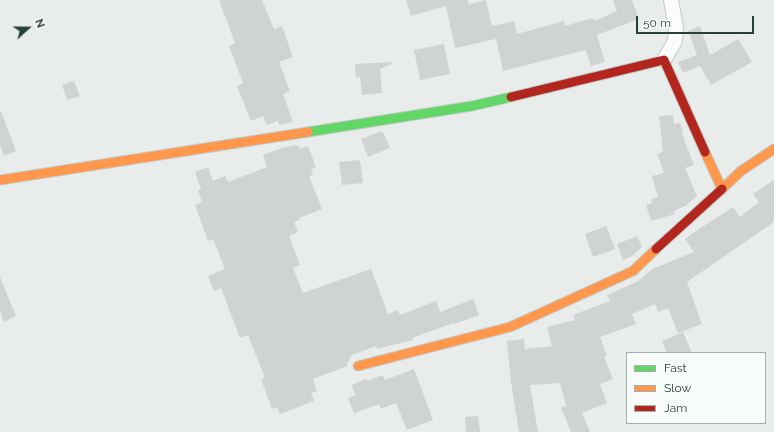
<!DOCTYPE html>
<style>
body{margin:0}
#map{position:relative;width:774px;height:432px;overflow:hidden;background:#e8edeb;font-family:Raleway,sans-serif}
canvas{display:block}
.legend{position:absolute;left:626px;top:352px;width:140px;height:72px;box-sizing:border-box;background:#f7fbf9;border:1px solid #a3b1ad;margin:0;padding:5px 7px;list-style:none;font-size:12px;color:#24423a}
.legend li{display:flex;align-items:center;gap:8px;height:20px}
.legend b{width:20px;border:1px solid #a3b1ad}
.north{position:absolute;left:8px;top:8px;width:40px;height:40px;-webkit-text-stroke:3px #f7fbf9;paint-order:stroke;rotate:69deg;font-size:11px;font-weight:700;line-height:16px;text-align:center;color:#24423a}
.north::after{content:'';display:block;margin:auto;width:14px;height:18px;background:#24423a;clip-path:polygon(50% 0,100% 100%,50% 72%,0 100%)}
.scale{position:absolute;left:636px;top:16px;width:118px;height:18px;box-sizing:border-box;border:2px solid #24423a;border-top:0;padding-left:5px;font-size:12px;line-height:14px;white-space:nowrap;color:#24423a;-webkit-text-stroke:3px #f7fbf9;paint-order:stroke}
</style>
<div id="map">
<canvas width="774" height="432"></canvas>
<ul class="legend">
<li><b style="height:5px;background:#63d668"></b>Fast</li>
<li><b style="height:5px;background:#ff974d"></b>Slow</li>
<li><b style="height:5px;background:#b3261e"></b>Jam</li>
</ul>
<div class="north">N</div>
<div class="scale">50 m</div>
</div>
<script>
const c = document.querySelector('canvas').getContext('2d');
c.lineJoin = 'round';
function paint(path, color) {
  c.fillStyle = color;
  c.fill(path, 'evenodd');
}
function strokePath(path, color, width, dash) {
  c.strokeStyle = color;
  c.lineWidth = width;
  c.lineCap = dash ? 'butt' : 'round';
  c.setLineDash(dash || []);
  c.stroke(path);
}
const building = new Path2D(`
 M 219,0 L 262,0 L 274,29 L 282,26 L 293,57 L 279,62 L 290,91 L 283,94 L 293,122 L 279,125 L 278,121 L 267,125 L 263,116 L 251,121 L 237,86 L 243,83 L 229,46 L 235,43 Z
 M 406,0 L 468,0 L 469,4 L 486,0 L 492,26 L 514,21 L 517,34 L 564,21 L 565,26 L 593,18 L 594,21 L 617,11 L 613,0 L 632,0 L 639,19 L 597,35 L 605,62 L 591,66 L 586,50 L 503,71 L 496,39 L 455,48 L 446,6 L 411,16 Z
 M 700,26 L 710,55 L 738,39 L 752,62 L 711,85 L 700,66 L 683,73 L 678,62 L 697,55 L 688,31 Z
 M 444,44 L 450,74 L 420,80 L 414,50 Z
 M 392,62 L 392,64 L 380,69 L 382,93 L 362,95 L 360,76 L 356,78 L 355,64 Z
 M 74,81 L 80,96 L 67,100 L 62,85 Z
 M 1,111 L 16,151 L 4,156 L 0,145 L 0,112 Z
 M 673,115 L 674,124 L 680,123 L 682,128 L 683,136 L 694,165 L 685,168 L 697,196 L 687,205 L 674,211 L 675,214 L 651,221 L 646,205 L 652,203 L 651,199 L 658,197 L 652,176 L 664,173 L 657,154 L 663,152 L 659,116 Z
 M 379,132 L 383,132 L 390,148 L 368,157 L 361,139 Z
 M 298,145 L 300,149 L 308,146 L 316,167 L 311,169 L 313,175 L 309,176 L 322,209 L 299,218 L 300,220 L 294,222 L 298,232 L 289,236 L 300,265 L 293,268 L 303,293 L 371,269 L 388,314 L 398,310 L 400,315 L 436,301 L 440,312 L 473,299 L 479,315 L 454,324 L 453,323 L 412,338 L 413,340 L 377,349 L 376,346 L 352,355 L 347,363 L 347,366 L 313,379 L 317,391 L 311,393 L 314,401 L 280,414 L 277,407 L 272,409 L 261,379 L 265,378 L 248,335 L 240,338 L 221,288 L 214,291 L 208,276 L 225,269 L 213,239 L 208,241 L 195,205 L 202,202 L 198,190 L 201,189 L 195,172 L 208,167 L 213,181 L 225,176 L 228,182 L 267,167 L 263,155 L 285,147 Z
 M 360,160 L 363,183 L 342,185 L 339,162 Z
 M 774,180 L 774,222 L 687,282 L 702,324 L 678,333 L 668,308 L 658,312 L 655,304 L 632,314 L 636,324 L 600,337 L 607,356 L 604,357 L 613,379 L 600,384 L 607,403 L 582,413 L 590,432 L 571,432 L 561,407 L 566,406 L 560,383 L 530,385 L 538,432 L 519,432 L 511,382 L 507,341 L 524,339 L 525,349 L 552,346 L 547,327 L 575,320 L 573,315 L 610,301 L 607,295 L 638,281 L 652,269 L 694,252 L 685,239 L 690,235 L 733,207 L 740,217 L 759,202 L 753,194 Z
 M 606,226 L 615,249 L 593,257 L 585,234 Z
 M 637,236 L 642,247 L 632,256 L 623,260 L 617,244 Z
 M 0,277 L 16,316 L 4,322 L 0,311 Z
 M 683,332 L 692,353 L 667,353 L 662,341 Z
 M 414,369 L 433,420 L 407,430 L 396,403 L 381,409 L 379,404 L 354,413 L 348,398 L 356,395 L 351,385 L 366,379 L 367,381 L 383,375 L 385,380 Z
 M 478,416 L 480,432 L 466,432 L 465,417 Z`);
const street = new Path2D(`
 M 664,60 L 675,41 L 676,28 L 671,0`);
const fast = new Path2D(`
 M 308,132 L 472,106 L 511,97`);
const slow = new Path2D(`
 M 705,152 L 722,189 L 741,171 L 774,149
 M 0,180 L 308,132
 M 358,366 L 510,327 L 633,271 L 656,249`);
const jam = new Path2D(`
 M 511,97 L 664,60 L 705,152
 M 656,249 L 722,189`);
paint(building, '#cfd4d2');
strokePath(street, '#c5cac8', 16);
strokePath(fast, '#c3cbc8', 11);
strokePath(slow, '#c3cbc8', 11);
strokePath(jam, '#c3cbc8', 11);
strokePath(street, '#fcfcfc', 14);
strokePath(fast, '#63d668', 9);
strokePath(slow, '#ff974d', 9);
strokePath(jam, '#b3261e', 9);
</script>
